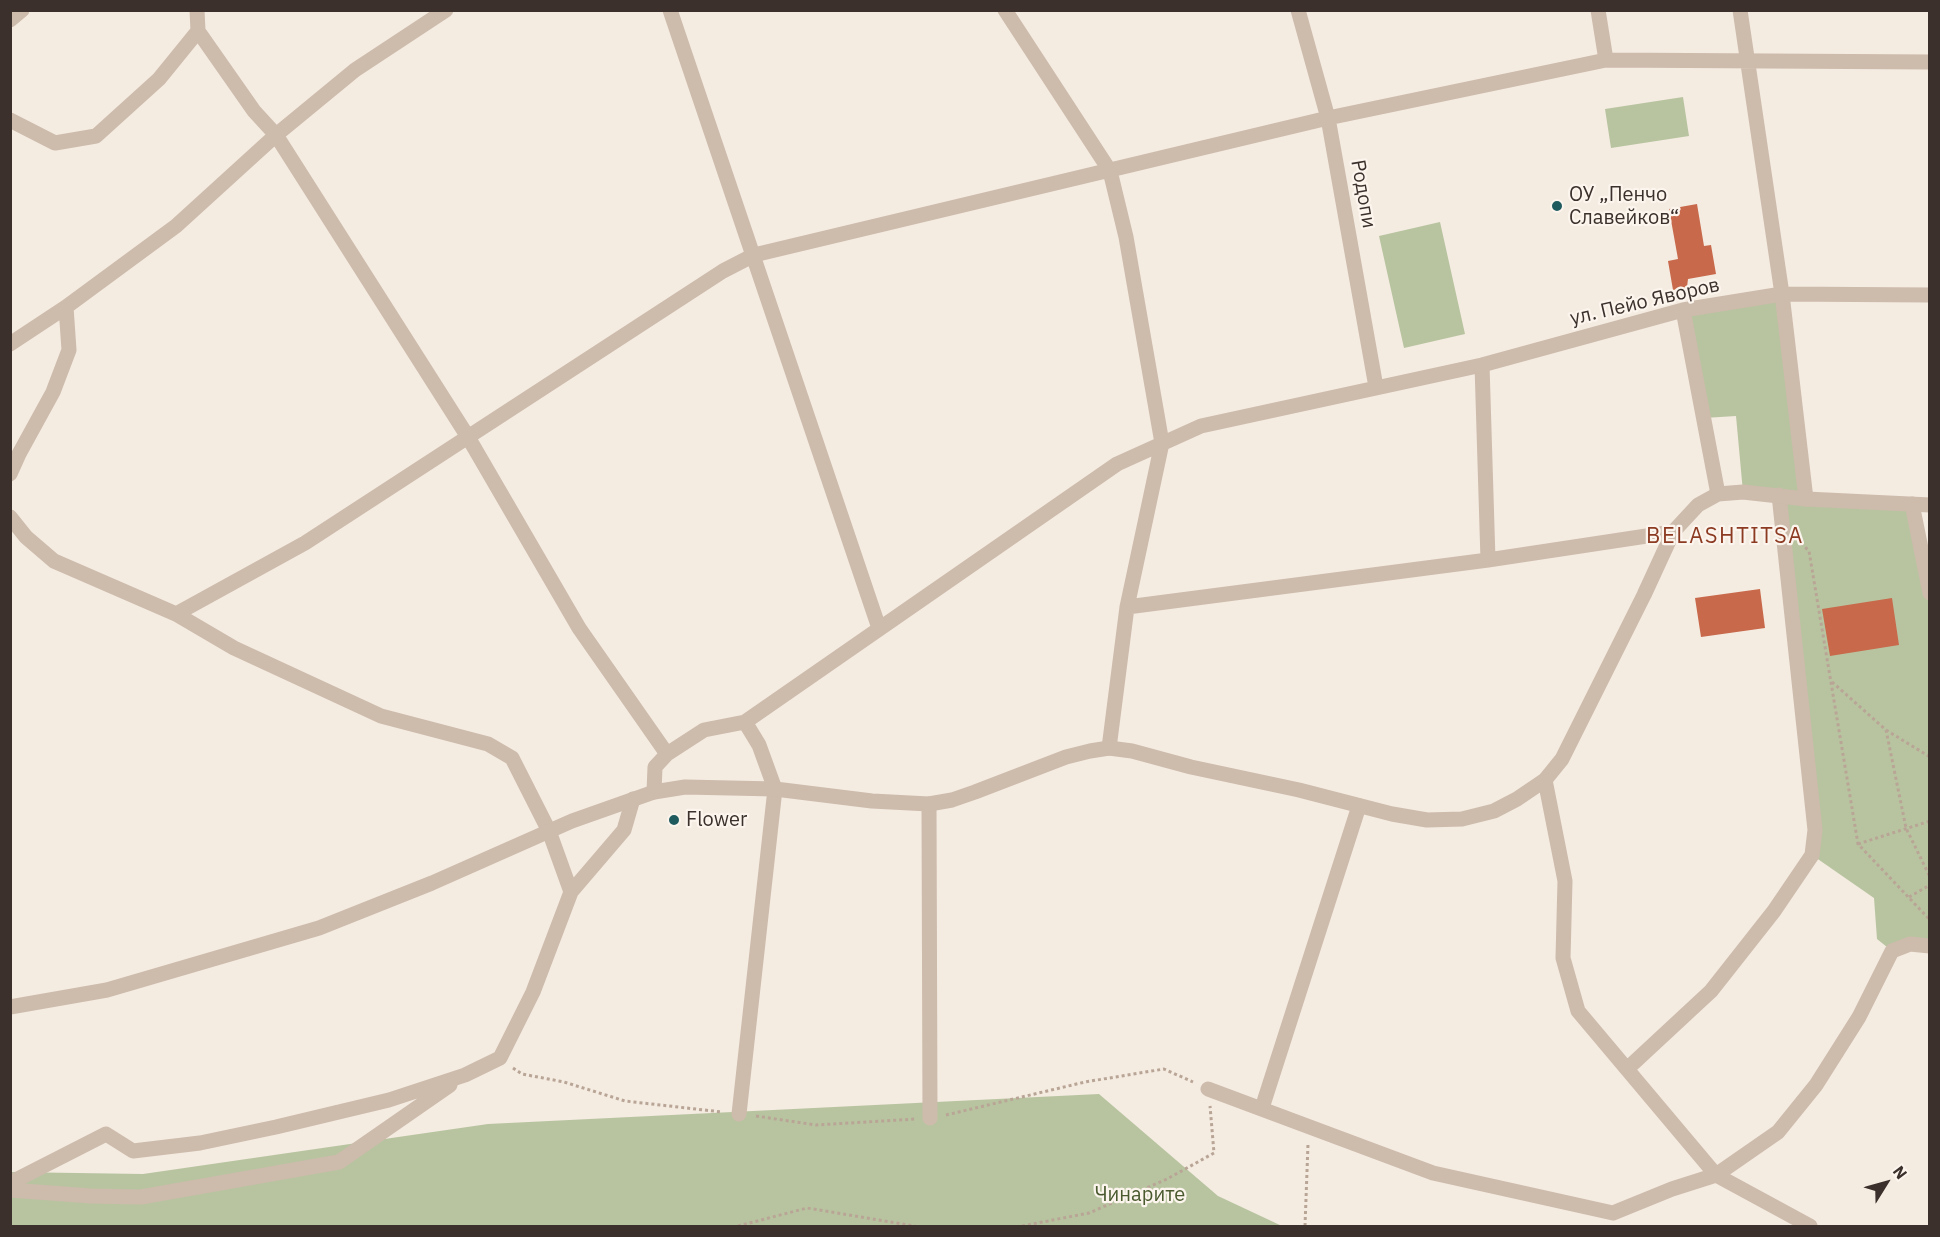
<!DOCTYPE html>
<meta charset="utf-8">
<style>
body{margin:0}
#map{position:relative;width:1940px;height:1237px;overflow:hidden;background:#f4ebe1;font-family:"IBM Plex Sans",sans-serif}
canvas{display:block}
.frame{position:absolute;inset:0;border:12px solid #3b302b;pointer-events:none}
.north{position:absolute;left:1856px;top:1153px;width:60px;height:60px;-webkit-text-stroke:4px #fbf5ee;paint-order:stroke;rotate:53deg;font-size:16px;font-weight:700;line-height:24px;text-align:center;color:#3b302b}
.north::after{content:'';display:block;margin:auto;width:21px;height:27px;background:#3b302b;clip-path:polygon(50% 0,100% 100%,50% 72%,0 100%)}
</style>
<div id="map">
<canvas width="1940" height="1237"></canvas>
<div class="frame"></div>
<div class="north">N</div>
</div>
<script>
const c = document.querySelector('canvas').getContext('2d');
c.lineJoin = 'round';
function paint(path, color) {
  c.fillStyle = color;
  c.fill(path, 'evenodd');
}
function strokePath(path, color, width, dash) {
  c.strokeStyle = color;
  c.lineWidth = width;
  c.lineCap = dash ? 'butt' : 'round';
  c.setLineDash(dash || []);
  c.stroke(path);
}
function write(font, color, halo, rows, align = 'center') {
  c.font = font + ' "IBM Plex Sans",sans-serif';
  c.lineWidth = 4.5;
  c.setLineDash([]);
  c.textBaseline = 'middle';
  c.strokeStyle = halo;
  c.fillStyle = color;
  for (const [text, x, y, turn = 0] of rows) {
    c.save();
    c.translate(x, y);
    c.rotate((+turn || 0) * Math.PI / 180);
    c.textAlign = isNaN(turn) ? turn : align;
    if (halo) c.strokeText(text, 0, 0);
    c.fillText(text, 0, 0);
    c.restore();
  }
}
const green = new Path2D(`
 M 1683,97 L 1689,136 L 1611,148 L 1605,109 Z
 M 1440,222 L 1465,334 L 1404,348 L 1379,236 Z
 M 1782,294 L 1806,498 L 1912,504 L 1930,593 L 1929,946 L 1892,951 L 1877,939 L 1874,898 L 1812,855 L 1779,496 L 1743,492 L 1736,416 L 1704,418 L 1683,310 Z
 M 1099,1094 L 1218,1196 L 1282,1226 L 11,1226 L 11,1172 L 143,1174 L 488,1124 Z`);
const building = new Path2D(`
 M 1697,204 L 1704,246 L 1711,245 L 1716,274 L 1688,279 L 1687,287 L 1673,290 L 1668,261 L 1678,259 L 1669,209 Z
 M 1760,589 L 1765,628 L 1701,637 L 1695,598 Z
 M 1892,598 L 1899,645 L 1830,656 L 1822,609 Z`);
const path = new Path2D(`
 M 1801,543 L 1809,551 L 1858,844 L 1930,920
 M 1832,682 L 1886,730 L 1906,828 L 1930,877
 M 1886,730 L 1930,757
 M 1858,844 L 1930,821
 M 1909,897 L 1930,885
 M 513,1068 L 522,1074 L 564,1082 L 625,1101 L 722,1112
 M 946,1115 L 1085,1082 L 1164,1069 L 1193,1082
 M 756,1116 L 816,1125 L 916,1119
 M 738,1226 L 807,1208 L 915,1226
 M 1022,1226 L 1089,1213 L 1167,1179 L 1214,1153 L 1210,1106
 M 1305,1226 L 1308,1144`);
const minor = new Path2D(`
 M 197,10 L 198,31 L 254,111 L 276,135 L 468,437 L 579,628 L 667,754
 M 670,10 L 879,628
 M 1005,10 L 1110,171 L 1126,237 L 1162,443 L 1127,607 L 1109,748
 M 1298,10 L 1328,118 L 1376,387
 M 1598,10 L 1606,60
 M 1740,10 L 1782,294 L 1806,499
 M 10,20 L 22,10
 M 10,120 L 55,143 L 96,136 L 159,79 L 198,31
 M 1683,310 L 1718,494
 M 10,344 L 66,307 L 176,226 L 276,135 L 355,70 L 446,10
 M 1482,365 L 1488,560
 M 10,474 L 19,454 L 53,392 L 69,350 L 66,307
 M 1912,504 L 1930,593
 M 10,517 L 26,537 L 54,561 L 176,614 L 234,648 L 381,716 L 488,744 L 512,758 L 549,831 L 571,892 L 533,992 L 500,1058 L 465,1075 L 389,1100 L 276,1127 L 200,1143 L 133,1151 L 106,1134 L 10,1183
 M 1127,607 L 1488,560 L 1673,532
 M 176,614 L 305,543 L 723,271 L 754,255 L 1328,118 L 1606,60 L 1930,62
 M 745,722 L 1117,464 L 1201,426 L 1482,365 L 1683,310 L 1782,294 L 1930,295
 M 1545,780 L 1565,881 L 1563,958 L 1578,1011 L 1716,1175 L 1810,1226
 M 654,792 L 655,767 L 667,754 L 704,730 L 745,722 L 759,745 L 775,789 L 739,1114
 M 929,804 L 930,1118
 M 571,892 L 624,830 L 633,799
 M 1627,1069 L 1711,991 L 1774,911 L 1812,855 L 1815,830 L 1779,495
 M 1208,1089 L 1433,1173 L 1613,1213 L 1672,1189 L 1716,1175 L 1778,1132 L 1816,1085 L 1859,1017 L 1892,951 L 1910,944 L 1930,946
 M 1262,1108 L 1359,806
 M 10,1190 L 91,1196 L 141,1197 L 339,1162 L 450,1085`);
const tertiary = new Path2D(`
 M 10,1007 L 107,990 L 319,928 L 432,883 L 572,821 L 654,792 L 685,787 L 775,789 L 872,801 L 929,804 L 952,800 L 975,792 L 1066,757 L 1090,751 L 1109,748 L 1132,751 L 1191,767 L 1299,790 L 1392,814 L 1427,820 L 1462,819 L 1494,811 L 1517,799 L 1545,780 L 1562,759 L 1644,595 L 1673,532 L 1698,505 L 1718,494 L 1743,492 L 1806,499 L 1930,505`);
const markers = [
 [1557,206,6,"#1f5a5e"],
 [674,820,6,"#1f5a5e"]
];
const streetNames = [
 ["Родопи",1363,194,80],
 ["ул. Пейо Яворов",1645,302,-13]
];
const poiNames = [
 ["ОУ „Пенчо",1569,195],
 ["Славейков“",1569,218],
 ["Flower",686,820]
];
const parkNames = [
 ["Чинарите",1140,1195]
];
const quarterNames = [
 ["BELASHTITSA",1725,537]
];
paint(green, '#b8c4a0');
paint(building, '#c8694b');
strokePath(path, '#b9a596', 3, [3, 3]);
strokePath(minor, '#cdbbac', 15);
strokePath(tertiary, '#cdbbac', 15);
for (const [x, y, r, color] of markers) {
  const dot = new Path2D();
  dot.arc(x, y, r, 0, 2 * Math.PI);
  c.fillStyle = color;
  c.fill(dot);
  strokePath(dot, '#fbf5ee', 2);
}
write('20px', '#3b302b', '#fbf5ee', streetNames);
write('20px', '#3b302b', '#fbf5ee', poiNames, 'left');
write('20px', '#4a5a2e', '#fbf5ee', parkNames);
c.letterSpacing = '1.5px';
write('22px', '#8c3b22', '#fbf5ee', quarterNames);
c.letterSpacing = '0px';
</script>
